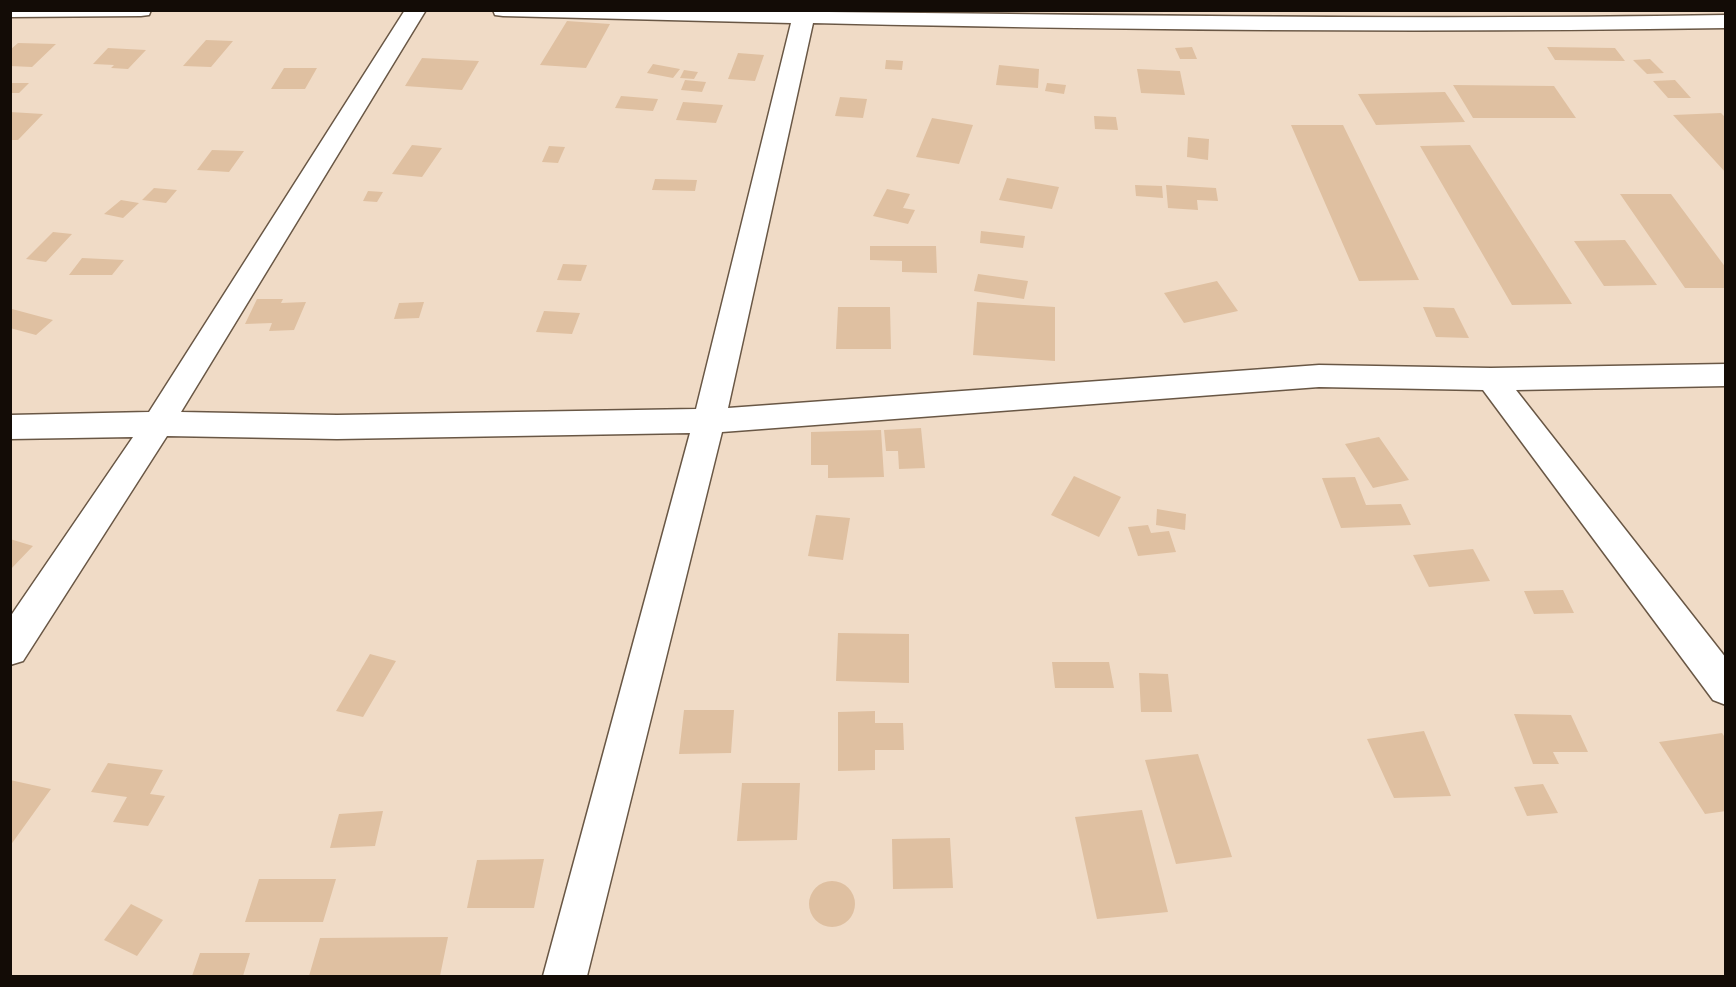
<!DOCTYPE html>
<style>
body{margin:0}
#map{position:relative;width:1736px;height:987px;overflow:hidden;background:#f0dbc6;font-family:"PT Serif",serif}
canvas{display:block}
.frame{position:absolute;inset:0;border:12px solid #130c06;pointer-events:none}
</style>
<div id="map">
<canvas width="1736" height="987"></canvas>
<div class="frame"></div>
</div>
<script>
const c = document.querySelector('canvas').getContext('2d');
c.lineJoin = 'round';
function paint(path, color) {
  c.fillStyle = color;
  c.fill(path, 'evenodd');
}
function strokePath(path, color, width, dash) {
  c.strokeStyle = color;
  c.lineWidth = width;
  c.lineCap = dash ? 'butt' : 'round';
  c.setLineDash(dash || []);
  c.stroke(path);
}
const building = new Path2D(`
 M 567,21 L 610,24 L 586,68 L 540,65 Z
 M 206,40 L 233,41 L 211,67 L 183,66 Z
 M 18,43 L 56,44 L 32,67 L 10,66 L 10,50 Z
 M 1192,47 L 1197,59 L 1180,59 L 1175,48 Z
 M 1547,47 L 1615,48 L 1625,61 L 1555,60 Z
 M 108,48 L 146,50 L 128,69 L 111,68 L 114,65 L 93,64 Z
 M 738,53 L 764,55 L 755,81 L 728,79 Z
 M 422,58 L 479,61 L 462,90 L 405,86 Z
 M 1650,59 L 1664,73 L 1647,74 L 1633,60 Z
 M 886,60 L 903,61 L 902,70 L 885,69 Z
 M 653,64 L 680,69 L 673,78 L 647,73 Z
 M 999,65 L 1039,69 L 1038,88 L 996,85 Z
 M 284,68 L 317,68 L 305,89 L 271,89 Z
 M 1137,69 L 1180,71 L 1185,95 L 1141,93 Z
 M 684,70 L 698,72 L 694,79 L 680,78 Z
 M 685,80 L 706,82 L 702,92 L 681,90 Z
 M 1675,80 L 1691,98 L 1668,98 L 1653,81 Z
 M 11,83 L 29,83 L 19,93 L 10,93 Z
 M 1047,83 L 1066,85 L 1064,94 L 1045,91 Z
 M 1453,85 L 1554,86 L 1576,118 L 1473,118 Z
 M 1445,92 L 1465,122 L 1376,125 L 1358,94 Z
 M 621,96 L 658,99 L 653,111 L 615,108 Z
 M 840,97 L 867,99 L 863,118 L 835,116 Z
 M 683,102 L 723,105 L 716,123 L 676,120 Z
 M 10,112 L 43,114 L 18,140 L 10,140 Z
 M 1721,113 L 1726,118 L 1726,173 L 1673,115 Z
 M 1094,116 L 1116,117 L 1118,130 L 1095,129 Z
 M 932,118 L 973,125 L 959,164 L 916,157 Z
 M 1291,125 L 1343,125 L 1419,280 L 1359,281 Z
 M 1188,137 L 1209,139 L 1208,160 L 1187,157 Z
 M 412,145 L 442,148 L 422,177 L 392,174 Z
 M 1470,145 L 1572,304 L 1512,305 L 1420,146 Z
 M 549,146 L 565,147 L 558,163 L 542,162 Z
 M 212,150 L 244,151 L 229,172 L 197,170 Z
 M 1007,178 L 1059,187 L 1052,209 L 999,200 Z
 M 655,179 L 697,180 L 695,191 L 652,190 Z
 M 1135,185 L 1162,186 L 1163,198 L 1136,196 Z
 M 1166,185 L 1216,188 L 1218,201 L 1197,200 L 1198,210 L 1168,208 Z
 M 154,188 L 177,190 L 166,203 L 142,200 Z
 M 887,189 L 910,194 L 903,208 L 915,210 L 908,224 L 873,216 Z
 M 368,191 L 383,192 L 377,202 L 363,201 Z
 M 1620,194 L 1671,194 L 1726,268 L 1726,288 L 1685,288 Z
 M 121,200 L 139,203 L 123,218 L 104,214 Z
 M 981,231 L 1025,236 L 1023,248 L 980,243 Z
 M 53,232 L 72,234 L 46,262 L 26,259 Z
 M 1625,240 L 1657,285 L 1604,286 L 1574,241 Z
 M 870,246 L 936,246 L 937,273 L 902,272 L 902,261 L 870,260 Z
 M 82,258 L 124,260 L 112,275 L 69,275 Z
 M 563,264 L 587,265 L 581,281 L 557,280 Z
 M 978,274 L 1028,281 L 1024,299 L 974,291 Z
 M 1217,281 L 1238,311 L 1184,323 L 1164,293 Z
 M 257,299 L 283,299 L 281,303 L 306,302 L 294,330 L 269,331 L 272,323 L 245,324 Z
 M 424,302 L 419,318 L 394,319 L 399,303 Z
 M 977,302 L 1055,307 L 1055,361 L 973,355 Z
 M 838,307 L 890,307 L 891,349 L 836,349 Z
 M 1423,307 L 1454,308 L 1469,338 L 1436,337 Z
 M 12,309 L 53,320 L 36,335 L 10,328 Z
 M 544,311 L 580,313 L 572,334 L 536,332 Z
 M 921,428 L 925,468 L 899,469 L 898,451 L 886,451 L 884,430 Z
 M 881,430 L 884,477 L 828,478 L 828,465 L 811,465 L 811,432 Z
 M 1379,437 L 1409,480 L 1373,488 L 1345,444 Z
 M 1074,476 L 1121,497 L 1099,537 L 1051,515 Z
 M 1355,477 L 1366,505 L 1401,504 L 1411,525 L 1341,528 L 1322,478 Z
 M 1157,509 L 1186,514 L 1185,530 L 1156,525 Z
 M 816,515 L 850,518 L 843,560 L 808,556 Z
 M 1148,525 L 1151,533 L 1169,531 L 1176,552 L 1138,556 L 1128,527 Z
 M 10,539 L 33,546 L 10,570 Z
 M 1473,549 L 1490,581 L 1429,587 L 1413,555 Z
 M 1563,590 L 1574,613 L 1534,614 L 1524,591 Z
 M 838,633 L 909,634 L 909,683 L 836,681 Z
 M 370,654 L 396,661 L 363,717 L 336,711 Z
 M 1052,662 L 1109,662 L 1114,688 L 1055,688 Z
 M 1139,673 L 1168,674 L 1172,712 L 1141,712 Z
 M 684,710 L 734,710 L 731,753 L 679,754 Z
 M 875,711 L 875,723 L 903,723 L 904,750 L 875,750 L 875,770 L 838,771 L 838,712 Z
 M 1514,714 L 1571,715 L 1588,752 L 1553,752 L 1559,764 L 1533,764 Z
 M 1424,731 L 1451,796 L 1394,798 L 1367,739 Z
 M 1722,733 L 1726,739 L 1726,811 L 1705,814 L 1659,742 Z
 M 1198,754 L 1232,857 L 1176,864 L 1145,760 Z
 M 108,763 L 163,770 L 150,794 L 165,796 L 148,826 L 113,822 L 127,797 L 91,792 Z
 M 10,780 L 51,789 L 10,846 Z
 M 742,783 L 800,783 L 797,840 L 737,841 Z
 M 1543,784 L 1558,813 L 1527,816 L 1514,787 Z
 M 1142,810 L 1168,912 L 1097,919 L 1075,817 Z
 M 383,811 L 375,846 L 330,848 L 339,814 Z
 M 950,838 L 953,888 L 893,889 L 892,839 Z
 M 544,859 L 534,908 L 467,908 L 477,860 Z
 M 259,879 L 336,879 L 323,922 L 245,922 Z
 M809 904a23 23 0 1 1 46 0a23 23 0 1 1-46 0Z
 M 131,904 L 163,920 L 137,956 L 104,940 Z
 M 448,937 L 440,976 L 309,976 L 320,938 Z
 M 200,953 L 250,953 L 243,976 L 192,976 Z`);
const minor = new Path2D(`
 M 10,10 L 151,10 L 149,15 L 141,16 L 10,17 Z
 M 405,10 L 426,10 L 181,412 L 337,415 L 696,409 L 791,23 L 503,16 L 495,15 L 493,10 C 904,10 1314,22 1726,15 L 1726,28 C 1421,33 1117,30 813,23 L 728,408 L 1319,365 L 1491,368 L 1726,364 L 1726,386 L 1516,390 L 1726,658 L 1726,705 L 1713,700 L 1483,390 L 1319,387 L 722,432 L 587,976 L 543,976 L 690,433 L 337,439 L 167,436 L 23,661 L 10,665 L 10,617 L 133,437 L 10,439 L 10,415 L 149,412 Z`);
paint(building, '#dfc0a1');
strokePath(minor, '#695745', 3);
paint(minor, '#fff');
</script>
